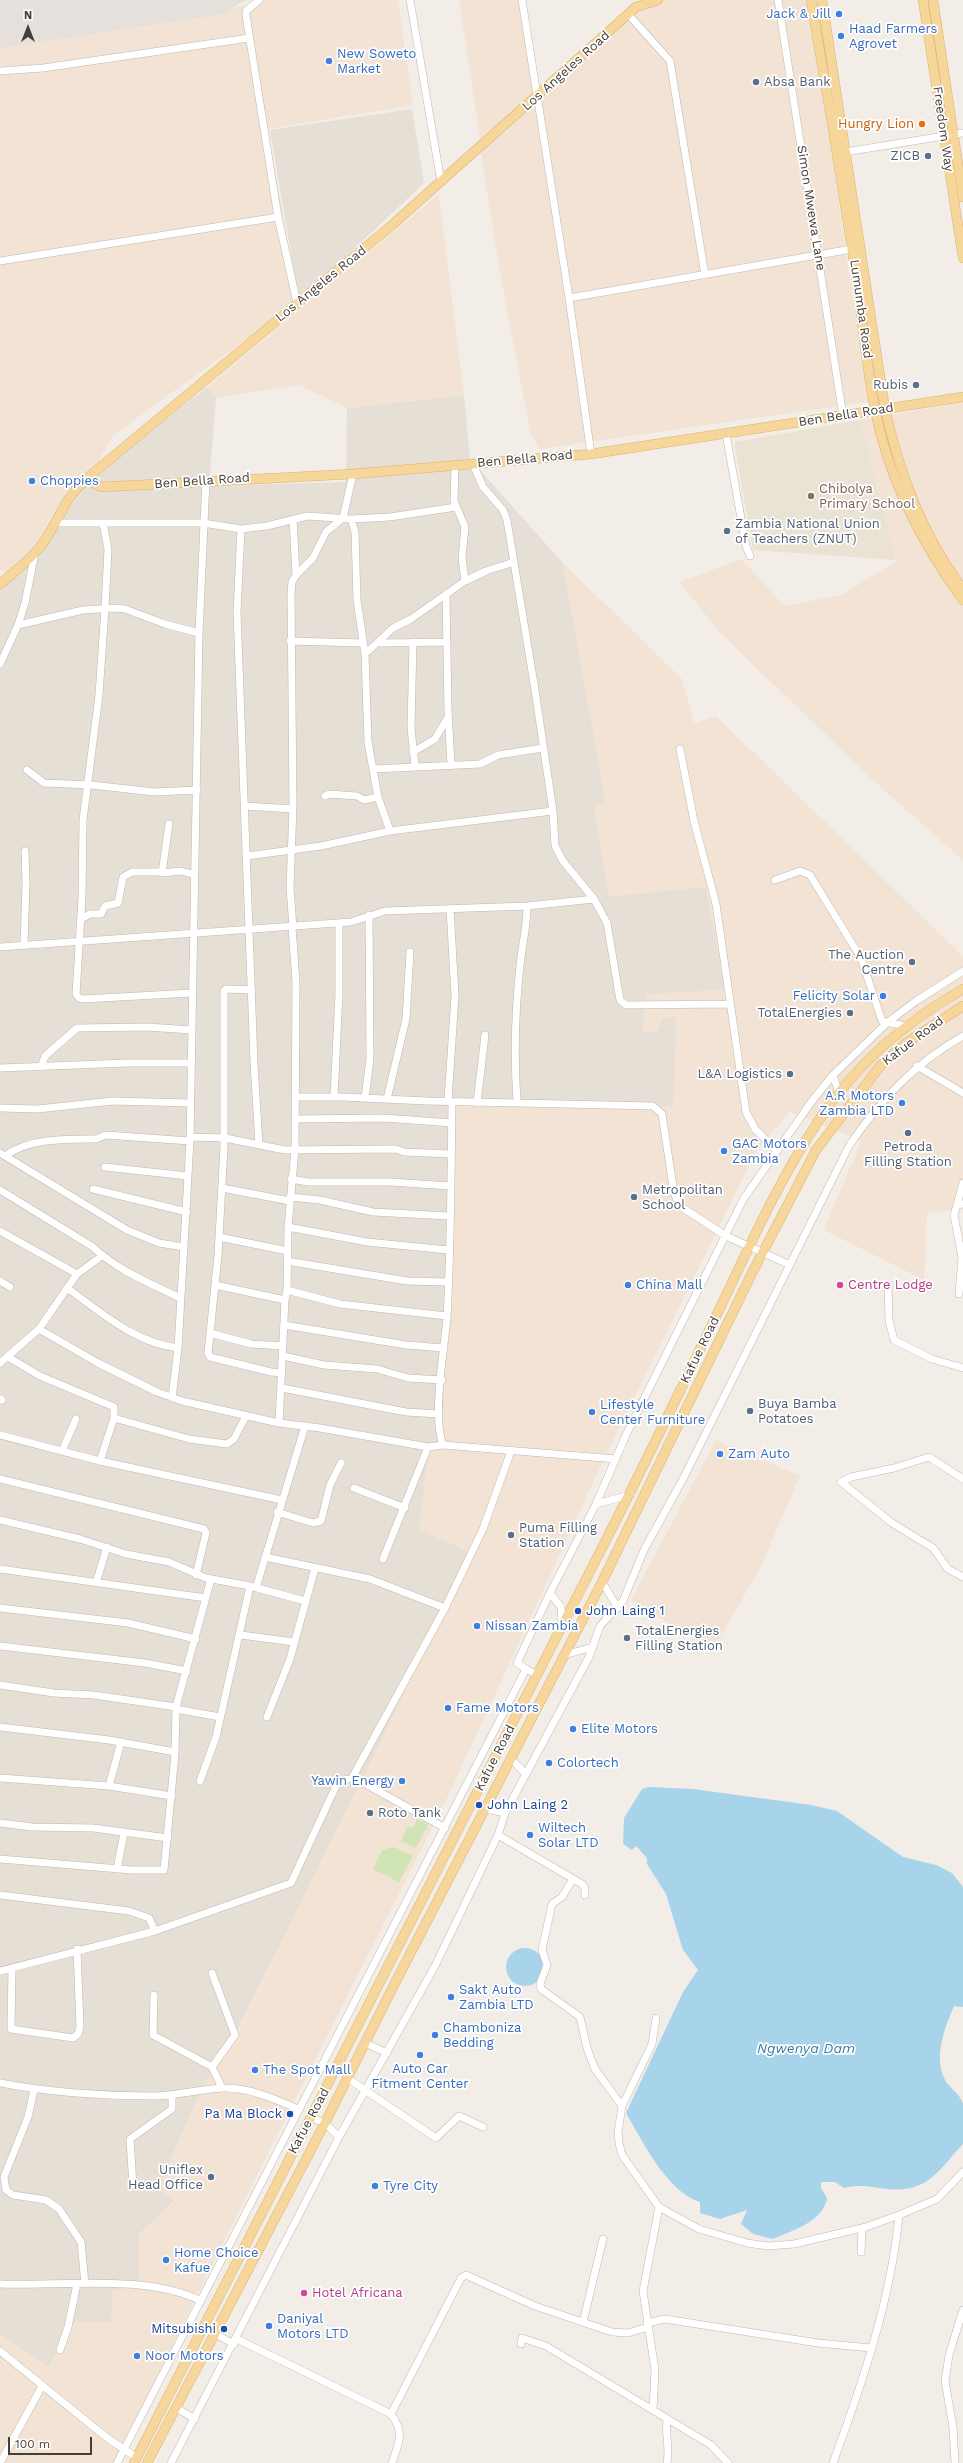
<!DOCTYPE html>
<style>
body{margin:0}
#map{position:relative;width:963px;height:2463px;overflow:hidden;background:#f2eee7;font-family:"Work Sans",sans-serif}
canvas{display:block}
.north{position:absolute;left:8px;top:8px;width:40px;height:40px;-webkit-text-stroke:3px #fff;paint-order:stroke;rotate:0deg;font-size:11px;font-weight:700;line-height:16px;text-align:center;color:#453e37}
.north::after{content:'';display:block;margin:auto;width:14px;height:18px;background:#453e37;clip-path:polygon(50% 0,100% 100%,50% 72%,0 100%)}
.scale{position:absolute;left:8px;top:2437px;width:84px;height:18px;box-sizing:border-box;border:2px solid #453e37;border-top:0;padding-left:5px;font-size:12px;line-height:14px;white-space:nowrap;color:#453e37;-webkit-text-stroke:3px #fff;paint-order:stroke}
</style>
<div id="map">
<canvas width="963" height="2463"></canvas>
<div class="north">N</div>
<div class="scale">100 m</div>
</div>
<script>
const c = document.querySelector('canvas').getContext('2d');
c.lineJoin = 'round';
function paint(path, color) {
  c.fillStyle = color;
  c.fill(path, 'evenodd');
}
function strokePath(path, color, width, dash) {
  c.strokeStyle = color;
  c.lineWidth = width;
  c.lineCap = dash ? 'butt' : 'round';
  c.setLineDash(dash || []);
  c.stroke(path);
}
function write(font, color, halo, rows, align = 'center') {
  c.font = font + ' "Work Sans",sans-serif';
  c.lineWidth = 3.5;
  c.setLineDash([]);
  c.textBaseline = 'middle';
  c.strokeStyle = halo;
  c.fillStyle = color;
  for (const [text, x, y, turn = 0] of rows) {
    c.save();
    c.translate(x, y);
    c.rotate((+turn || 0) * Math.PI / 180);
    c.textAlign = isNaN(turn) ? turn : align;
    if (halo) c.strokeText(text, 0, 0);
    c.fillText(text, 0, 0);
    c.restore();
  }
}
const residential = new Path2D(`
 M 412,109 L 424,183 L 299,301 L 270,130 Z
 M 207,387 L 216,398 L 209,486 L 346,482 L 347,408 L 464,395 L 470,459 L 563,563 L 606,804 L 594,805 L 609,896 L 706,887 L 725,990 L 663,1018 L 677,1016 L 674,1107 L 452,1105 L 443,1437 L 468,1552 L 383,1737 L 158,2190 L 175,2200 L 139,2234 L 139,2280 L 121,2290 L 111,2323 L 62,2341 L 49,2368 L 0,2334 L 0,580 L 47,538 L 84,488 L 109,464 Z`);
const commercial = new Path2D(`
 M 257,0 L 398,0 L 413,105 L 267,129 L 299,301 L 113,435 L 84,488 L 47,538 L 7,574 L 0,569 L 0,47 L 244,6 L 245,13 Z
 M 459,0 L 519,0 L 533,94 L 484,138 L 480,138 Z
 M 663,0 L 809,0 L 868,402 L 540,449 L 531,436 L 499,267 L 480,148 L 638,7 Z
 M 439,194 L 464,395 L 347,408 L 299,385 L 216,398 L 207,387 Z
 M 963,402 L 963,860 L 875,782 L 721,634 L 679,582 L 742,559 L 784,606 L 842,595 L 895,562 L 861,420 Z
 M 563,563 L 682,679 L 694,723 L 716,716 L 963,956 L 963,1209 L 927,1213 L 924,1280 L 824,1230 L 861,1141 L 790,1112 L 757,1150 L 601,1465 L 450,1792 L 192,2305 L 116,2463 L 0,2463 L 0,2334 L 49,2368 L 62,2341 L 75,2321 L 111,2323 L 112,2290 L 121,2289 L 139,2280 L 139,2234 L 175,2201 L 157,2190 L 202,2087 L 235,2038 L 305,1893 L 383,1737 L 468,1552 L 419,1529 L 428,1452 L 443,1437 L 452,1104 L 673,1107 L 677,1017 L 663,1018 L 657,1032 L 643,1032 L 646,994 L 725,990 L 706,887 L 609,896 L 594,805 L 606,804 Z
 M 716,1440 L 800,1476 L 761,1566 L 713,1650 L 631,1600 Z`);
const industrial = new Path2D(`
 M 0,0 L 245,0 L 223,14 L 0,48 Z`);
const education = new Path2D(`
 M 861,420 L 895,560 L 753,550 L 734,442 Z`);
const green = new Path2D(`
 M 417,1819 L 428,1824 L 416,1848 L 401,1841 L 408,1826 L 413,1828 Z
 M 394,1847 L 413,1856 L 399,1882 L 373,1869 L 382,1850 Z`);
const water = new Path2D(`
 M 649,1787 L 693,1789 L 811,1805 L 837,1811 L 903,1857 L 936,1865 L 952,1873 L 963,1887 L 963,2007 L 954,2006 C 945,2027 933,2057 945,2080 C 949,2088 960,2093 963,2104 C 963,2116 963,2132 963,2144 C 938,2171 928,2193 887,2189 C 869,2187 862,2184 844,2188 L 835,2182 L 821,2182 L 821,2188 L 827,2198 C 823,2222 793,2230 773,2239 L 753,2234 L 741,2224 L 747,2210 L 720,2219 L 700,2213 L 700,2202 C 667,2192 643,2142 626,2113 L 683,1992 L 698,1970 L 683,1950 L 666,1894 L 647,1864 L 647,1858 L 636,1846 L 632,1850 L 623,1844 L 624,1818 L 642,1789 Z
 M506 1967a19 19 0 1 1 38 0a19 19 0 1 1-38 0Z`);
const minor = new Path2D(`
 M 259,0 L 246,11 L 246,15 L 278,217 L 297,303
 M 410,0 L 441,182
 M 522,0 L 569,298 L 591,454
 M 778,0 L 843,416
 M 628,14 L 670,61 L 705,275
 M 0,71 L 43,68 L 249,38
 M 845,152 L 963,133
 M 0,261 L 278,217
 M 569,298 L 852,249
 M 726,434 L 746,546 L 750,556
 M 473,464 L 483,487 L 503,510 L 507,520 L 535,690 L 553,811 L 555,846 L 563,861 L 594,899
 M 455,466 L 454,501 L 465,527 L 462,557 L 465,581
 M 293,519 L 296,575
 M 351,519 L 355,532 L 357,600 L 365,654 L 368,742 L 378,797 L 390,831
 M 55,523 L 203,523 L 241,529 L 267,526 L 307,516 L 351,519 L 390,517 L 456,507
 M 103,523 L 108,549 L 105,608 L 99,695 L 83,820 L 82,898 L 76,994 L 79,998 L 83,999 L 192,993
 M 241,529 L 237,612 L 254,1063 L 259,1145
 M 446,594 L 448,710 L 451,764
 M 18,625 L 83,610 L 114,608 L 125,609 L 165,624 L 199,633
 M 290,641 L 363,643
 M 413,642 L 411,728 L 415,766
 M 380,643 L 447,642
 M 365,654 L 393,628 L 411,619 L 465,581 L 486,571 L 514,562
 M 0,664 L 18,625 L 25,603 L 35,553
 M 680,749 L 694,821 L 716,904 L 746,1112 L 755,1129 L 777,1151
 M 413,752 L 435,739 L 448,717
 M 373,769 L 480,764 L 498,755 L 543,748
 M 27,770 L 44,783 L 92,785 L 154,792 L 197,790
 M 325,796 L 329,794 L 357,796 L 364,800 L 378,797
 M 245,806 L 293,809
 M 169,824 L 162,873 L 181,871 L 195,875
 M 247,856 L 321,846 L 390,831 L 553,811
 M 775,880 L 800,871 L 810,875 L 861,958 L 882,1021 L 905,1026
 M 81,919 L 90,914 L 101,914 L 105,906 L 118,903 L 123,877 L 132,872 L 162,872
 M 293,927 L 290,888 L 293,806 L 291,593 L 292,582 L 296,575 L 313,558 L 326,532 L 343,518 L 353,474
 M 24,944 L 26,883 L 25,851
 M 0,947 L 351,922 L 385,911 L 527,906 L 594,899 L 607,923 L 620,1000 L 626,1005 L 730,1004
 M 252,990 L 226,989 L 224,991 L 224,1147 L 218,1255 L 208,1353 L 210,1357 L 271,1372 L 282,1373
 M 917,1066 L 963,1093
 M 41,1067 L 45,1056 L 77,1028 L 147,1027 L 191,1030
 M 0,1068 L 127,1063 L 190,1063
 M 833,1075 L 839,1093
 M 295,1097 L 342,1097 L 427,1101 L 653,1106 L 662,1114 L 674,1193 L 680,1206 L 726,1236 L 788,1264
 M 334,1097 L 339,993 L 339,923
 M 365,1098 L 370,1059 L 369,915
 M 387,1099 L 406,1019 L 410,952
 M 448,1101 L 455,995 L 450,909
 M 517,1102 C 514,1057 515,1011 520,966 C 522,945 527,927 527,906
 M 477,1103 L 485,1035
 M 0,1108 L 38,1109 L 113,1101 L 190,1103
 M 295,1119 L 384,1118 L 452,1123
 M 190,1137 L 225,1138 L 285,1150 L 396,1149 L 404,1152 L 451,1154
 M 0,1153 L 127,1230 L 159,1243 L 184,1247
 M 5,1156 C 29,1138 67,1139 96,1139 L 106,1135 L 190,1141
 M 105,1167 L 188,1176
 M 291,1179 L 308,1182 L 391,1182 L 450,1186
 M 222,1188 L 290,1201
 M 93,1189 L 187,1212
 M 0,1190 L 93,1247 C 118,1271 150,1283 180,1298
 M 290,1197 L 320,1200 L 373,1212 L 449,1216
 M 957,1205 L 963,1183
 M 288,1227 L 367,1242 L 448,1250
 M 0,1231 L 77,1274
 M 219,1237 L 288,1251
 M 287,1261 L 407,1281 L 448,1282
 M 0,1281 L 10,1287
 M 215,1285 L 285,1300
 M 888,1285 L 889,1321 L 894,1340 L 932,1359 L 963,1368
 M 67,1288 C 102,1313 135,1343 178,1348
 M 287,1290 L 340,1304 L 447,1316
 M 959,1294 L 962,1257 L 954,1215 L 957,1205 L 963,1204
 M 284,1325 L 406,1345 L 444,1348
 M 39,1329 L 98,1363 L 157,1392 L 182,1401 L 279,1423 L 320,1428 L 428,1447 L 443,1445 L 616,1459
 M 210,1333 L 251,1344 L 283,1346
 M 283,1356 L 324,1365 L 377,1369 L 408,1378 L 442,1380
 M 8,1357 L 40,1376 L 114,1407 L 114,1418 L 189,1439 L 227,1444 L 234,1439 L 246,1416
 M 0,1363 L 39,1329 L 77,1274 L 102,1256
 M 282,1388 L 406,1412 L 439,1414
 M 172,1398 L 178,1348 L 190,1141 L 199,633 L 206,480
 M 0,1399 L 2,1400
 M 279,1423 L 285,1300 L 287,1290 L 288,1227 L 295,1149 L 296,982 L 292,927
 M 0,1435 L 100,1461 L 282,1500
 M 443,1445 C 432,1417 444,1350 447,1318 C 451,1246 451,1174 452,1102
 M 62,1451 L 76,1419
 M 100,1461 L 114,1418
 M 0,1479 L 204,1529 L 206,1533 L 196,1575
 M 963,1479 L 929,1457 L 894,1468 L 851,1477 L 841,1482 L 892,1523 L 933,1548 L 948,1569 L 963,1577
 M 354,1488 L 405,1508
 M 596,1504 L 630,1495
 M 277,1512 L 313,1523 L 321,1521 L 330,1485 L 341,1463
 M 0,1520 L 80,1539 L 126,1554 L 169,1562 L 206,1578 L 250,1586 L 305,1601
 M 265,1557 L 370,1579 L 445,1608
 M 383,1559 L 428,1447
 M 0,1569 L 206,1598
 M 602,1582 L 618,1608
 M 96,1583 L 107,1547
 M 256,1588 L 305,1426
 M 0,1608 L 128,1623 L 196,1639
 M 562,1625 L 561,1607 L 550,1593 L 596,1504 L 626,1435 L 744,1198 L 812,1101 L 833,1075 L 888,1022 L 916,1001 L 963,971
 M 241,1635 L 294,1642
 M 0,1646 L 145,1663 L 187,1671
 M 564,1655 L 593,1647
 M 526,1669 L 517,1663 L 550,1593
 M 0,1685 L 54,1693 L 94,1695 L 176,1707
 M 176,1709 L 220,1717
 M 267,1717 L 290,1659 L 315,1568
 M 0,1727 L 109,1740 L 175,1752
 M 511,1759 L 526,1774
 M 0,1778 L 109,1786 L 172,1796
 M 352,1778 L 445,1608 L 483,1529 L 511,1451
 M 200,1781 L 216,1737 L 250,1586
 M 109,1786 L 121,1742
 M 485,1809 L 505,1813
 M 0,1823 L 32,1827 L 93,1828 L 168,1838
 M 498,1835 L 582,1884 L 585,1888 L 585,1895
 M 0,1859 L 132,1870 L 164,1870 L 175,1754 L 176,1707 L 211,1579
 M 117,1869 L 124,1833
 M 573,1879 L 562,1897 L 552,1904 L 542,1950 L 547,1965 L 540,1984 L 541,1989 L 580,2017 L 587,2048 L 595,2069 L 622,2106
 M 0,1895 L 129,1911 L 149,1918 L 155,1931
 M 12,1968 L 11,2029 L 73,2038 L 78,2034 L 80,2027 L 77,1949
 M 0,1971 L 155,1931 L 291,1883 L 336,1786 C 343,1778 350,1777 360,1781 L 445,1828
 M 212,1973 L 235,2035 L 212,2067 L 222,2088
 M 154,1995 L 153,2035 L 212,2067
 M 656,2018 L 652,2044 L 622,2106 L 618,2132 L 619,2143 L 622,2155 L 659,2207 L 699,2229 L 747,2243 L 768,2246 L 794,2244 L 866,2227 L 899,2215 L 937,2199 L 963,2172
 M 365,2043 L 387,2053
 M 347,2078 L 436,2138 L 459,2116 L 483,2127
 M 0,2083 C 52,2093 104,2096 157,2096 C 179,2095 201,2089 223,2088 C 248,2087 275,2099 298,2109
 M 34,2090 L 28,2117 L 4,2177 L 6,2190 L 13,2195 L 46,2200 L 59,2209 L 81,2242 L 85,2284
 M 339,2137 L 435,1966 L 498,1835 L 505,1813 L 589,1657 L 600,1626 L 623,1601 L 644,1550 L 684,1477 L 849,1146 C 880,1100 915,1063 963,1036
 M 133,2185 L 130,2139 L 172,2109 L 172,2095
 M 861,2252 L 862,2228
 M 0,2284 C 61,2286 147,2274 201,2301
 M 583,2322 L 603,2239
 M 647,2323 L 665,2319 L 818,2343 L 871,2348
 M 215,2334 L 234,2344
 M 237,2339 L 391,2414 C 405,2433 399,2442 392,2463
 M 521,2344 L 522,2338 L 546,2346 L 711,2445 L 728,2463
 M 60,2350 L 68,2327 L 77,2284
 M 0,2351 L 106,2437 L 137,2458
 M 176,2408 L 195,2419
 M 653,2410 L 655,2370 L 643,2291 L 659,2207
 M 391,2414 L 461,2278 L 466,2275 L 535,2306 L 612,2332 L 628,2333 L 648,2327
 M 667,2419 C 665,2434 670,2447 667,2463
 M 0,2463 L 42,2386
 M 117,2463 L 526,1669 L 537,1675
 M 171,2463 L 339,2137 L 325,2123 L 311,2118
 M 833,2463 C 862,2384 891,2300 899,2215
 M 955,2463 L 953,2427 L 945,2381 L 949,2355 L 963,2310`);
const major = new Path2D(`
 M 811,0 C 826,85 840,170 853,255 C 861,306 865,359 875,410 C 889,479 922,544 963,600
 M 822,0 L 885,409 C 900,474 922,535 963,589
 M 923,0 L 963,258
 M 933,0 L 963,197
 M 86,479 L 101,487 L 353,474 L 591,454 L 963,397
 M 0,584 C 14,572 30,560 41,546 C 59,522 62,501 86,479 L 391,226 L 636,7 L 658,0
 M 134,2463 C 290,2155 449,1848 606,1540 C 645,1464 682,1387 719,1310 C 750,1245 779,1180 819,1120 C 857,1063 904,1023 963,989
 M 147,2463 L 325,2123 L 393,1987 L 602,1582 L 751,1275 L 816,1150 L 880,1066 L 906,1043 L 963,1006`);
const markers = [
 [839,14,4,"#3f7fe0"],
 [841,36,4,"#3f7fe0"],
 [329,61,4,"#3f7fe0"],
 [756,82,4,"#5c6f8a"],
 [922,124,4,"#e8710a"],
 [928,156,4,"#5c6f8a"],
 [916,385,4,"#5c6f8a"],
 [32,481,4,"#3f7fe0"],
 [811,496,4,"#8d6e63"],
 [727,531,4,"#5c6f8a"],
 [912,962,4,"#5c6f8a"],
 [883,996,4,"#3f7fe0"],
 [850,1013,4,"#5c6f8a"],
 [790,1074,4,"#5c6f8a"],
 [902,1103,4,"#3f7fe0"],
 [908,1133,4,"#5c6f8a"],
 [724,1151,4,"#3f7fe0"],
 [634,1197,4,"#5c6f8a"],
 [628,1285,4,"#3f7fe0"],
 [840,1285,4,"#d1479c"],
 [750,1411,4,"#5c6f8a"],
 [592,1412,4,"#3f7fe0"],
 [720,1454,4,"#3f7fe0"],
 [511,1535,4,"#5c6f8a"],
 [578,1611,4,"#1a4fb4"],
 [477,1626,4,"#3f7fe0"],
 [627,1638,4,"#5c6f8a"],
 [448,1708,4,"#3f7fe0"],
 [573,1729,4,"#3f7fe0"],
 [549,1763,4,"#3f7fe0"],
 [402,1781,4,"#3f7fe0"],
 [479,1805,4,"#1a4fb4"],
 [370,1813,4,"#5c6f8a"],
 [530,1835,4,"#3f7fe0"],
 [451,1997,4,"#3f7fe0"],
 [435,2035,4,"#3f7fe0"],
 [420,2055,4,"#3f7fe0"],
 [255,2070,4,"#3f7fe0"],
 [290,2114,4,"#1a4fb4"],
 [211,2177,4,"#5c6f8a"],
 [375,2186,4,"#3f7fe0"],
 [166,2260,4,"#3f7fe0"],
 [304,2293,4,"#d1479c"],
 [269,2326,4,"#3f7fe0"],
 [224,2329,4,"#1a4fb4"],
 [137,2356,4,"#3f7fe0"]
];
const shopNames = [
 ["Jack & Jill",831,14,"right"],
 ["Haad Farmers",849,29],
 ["Agrovet",849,44],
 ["New Soweto",337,54],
 ["Market",337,69],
 ["Choppies",40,481],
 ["Felicity Solar",875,996,"right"],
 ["A.R Motors",894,1096,"right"],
 ["Zambia LTD",894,1111,"right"],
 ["GAC Motors",732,1144],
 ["Zambia",732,1159],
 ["China Mall",636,1285],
 ["Lifestyle",600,1405],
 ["Center Furniture",600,1420],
 ["Zam Auto",728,1454],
 ["Nissan Zambia",485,1626],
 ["Fame Motors",456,1708],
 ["Elite Motors",581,1729],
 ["Colortech",557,1763],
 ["Yawin Energy",394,1781,"right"],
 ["Wiltech",538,1828],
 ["Solar LTD",538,1843],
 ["Sakt Auto",459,1990],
 ["Zambia LTD",459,2005],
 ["Chamboniza",443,2028],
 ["Bedding",443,2043],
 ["Auto Car",420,2069,"center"],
 ["Fitment Center",420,2084,"center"],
 ["The Spot Mall",263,2070],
 ["Tyre City",383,2186],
 ["Home Choice",174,2253],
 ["Kafue",174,2268],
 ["Daniyal",277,2319],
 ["Motors LTD",277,2334],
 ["Noor Motors",145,2356]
];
const streetNames = [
 ["Los Angeles Road",566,71,-42],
 ["Freedom Way",943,129,82],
 ["Simon Mwewa Lane",811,208,81],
 ["Los Angeles Road",321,284,-39],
 ["Lumumba Road",861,309,82],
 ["Ben Bella Road",846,415,-9],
 ["Ben Bella Road",525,459,-5],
 ["Ben Bella Road",202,481,-4],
 ["Kafue Road",913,1041,-37],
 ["Kafue Road",700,1350,-64],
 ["Kafue Road",495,1758,-63],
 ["Kafue Road",309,2121,-62]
];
const serviceNames = [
 ["Absa Bank",764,82],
 ["ZICB",920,156,"right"],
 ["Rubis",908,385,"right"],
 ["Zambia National Union",735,524],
 ["of Teachers (ZNUT)",735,539],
 ["The Auction",904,955,"right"],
 ["Centre",904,970,"right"],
 ["TotalEnergies",842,1013,"right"],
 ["L&A Logistics",782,1074,"right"],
 ["Petroda",908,1147,"center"],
 ["Filling Station",908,1162,"center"],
 ["Metropolitan",642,1190],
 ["School",642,1205],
 ["Buya Bamba",758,1404],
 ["Potatoes",758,1419],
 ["Puma Filling",519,1528],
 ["Station",519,1543],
 ["TotalEnergies",635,1631],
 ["Filling Station",635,1646],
 ["Roto Tank",378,1813],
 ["Uniflex",203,2170,"right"],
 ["Head Office",203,2185,"right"]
];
const foodNames = [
 ["Hungry Lion",914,124]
];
const educationNames = [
 ["Chibolya",819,489],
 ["Primary School",819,504]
];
const hotelNames = [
 ["Centre Lodge",848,1285],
 ["Hotel Africana",312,2293]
];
const transitNames = [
 ["John Laing 1",586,1611],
 ["John Laing 2",487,1805],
 ["Pa Ma Block",282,2114,"right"],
 ["Mitsubishi",216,2329,"right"]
];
const waterNames = [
 ["Ngwenya Dam",806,2049]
];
paint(residential, '#e6dfd6');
paint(commercial, '#f3e3d4');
paint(industrial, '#e5e0dc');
paint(education, '#eae2d2');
paint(green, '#d1e4b3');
paint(water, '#a8d4eb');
strokePath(minor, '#c0b8ad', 8);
strokePath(major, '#dbb26d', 10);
strokePath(minor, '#fff', 7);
strokePath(major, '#f7d69c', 9);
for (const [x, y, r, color] of markers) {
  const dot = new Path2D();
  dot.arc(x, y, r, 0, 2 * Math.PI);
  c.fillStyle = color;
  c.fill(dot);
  strokePath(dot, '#fff', 1.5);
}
write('13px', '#366cbe', '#fff', shopNames, 'left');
write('13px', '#453e37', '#fff', streetNames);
write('13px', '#4e5e75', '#fff', serviceNames, 'left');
write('13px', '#c56008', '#fff', foodNames, 'right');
write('13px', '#785e54', '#fff', educationNames, 'left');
write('13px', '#b23c85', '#fff', hotelNames, 'left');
write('13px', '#164399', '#fff', transitNames, 'left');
write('italic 14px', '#357ba1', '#fff', waterNames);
</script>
